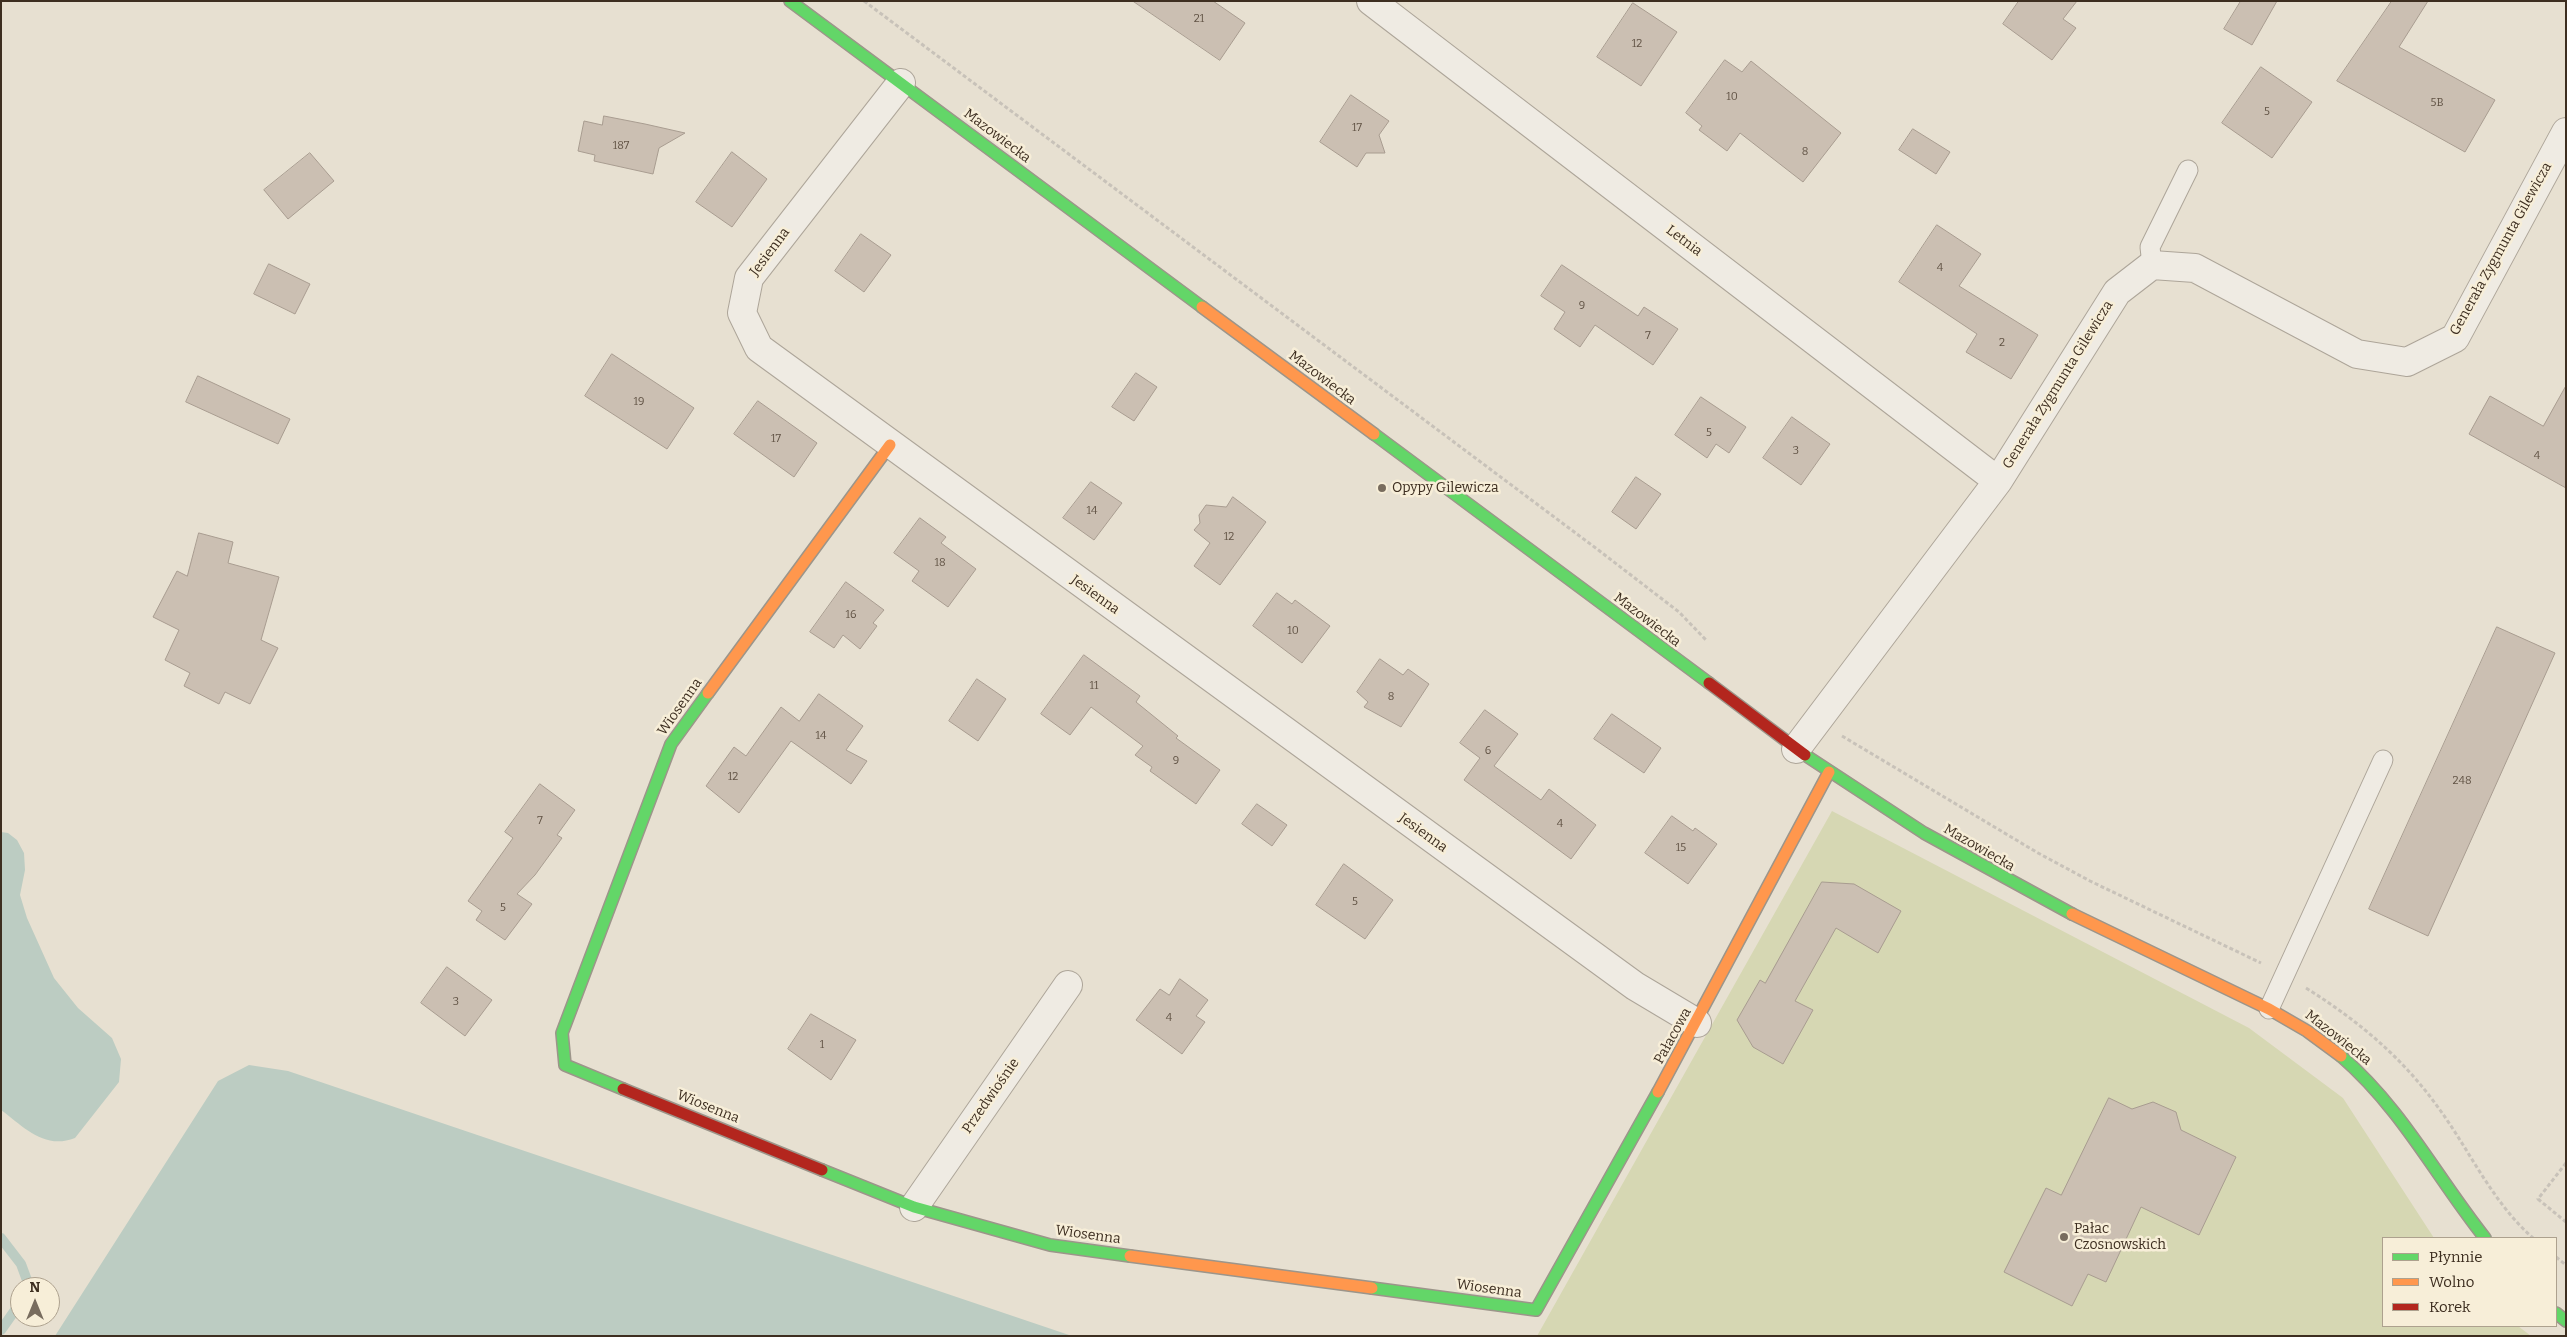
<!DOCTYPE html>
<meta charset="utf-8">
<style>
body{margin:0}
#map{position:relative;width:2567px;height:1337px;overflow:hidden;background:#e7e0d1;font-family:Bitter,serif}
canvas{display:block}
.frame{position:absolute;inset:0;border:2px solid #3d2e20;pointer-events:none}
.legend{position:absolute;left:2382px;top:1237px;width:175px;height:90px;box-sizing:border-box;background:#f7eed8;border:1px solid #ada18e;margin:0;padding:6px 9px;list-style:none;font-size:15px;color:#3d2e20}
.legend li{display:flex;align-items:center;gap:10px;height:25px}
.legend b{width:25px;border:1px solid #ada18e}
.north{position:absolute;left:10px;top:1277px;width:50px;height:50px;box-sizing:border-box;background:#f7eed8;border:1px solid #ada18e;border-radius:50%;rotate:0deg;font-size:14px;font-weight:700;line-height:20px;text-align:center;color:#3d2e20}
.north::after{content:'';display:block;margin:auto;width:18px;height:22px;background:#786c5e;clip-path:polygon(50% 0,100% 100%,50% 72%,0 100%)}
</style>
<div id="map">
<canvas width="2567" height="1337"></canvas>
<div class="frame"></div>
<ul class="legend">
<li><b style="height:6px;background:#63d668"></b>Płynnie</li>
<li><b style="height:6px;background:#ff974d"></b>Wolno</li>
<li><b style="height:6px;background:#b3261e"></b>Korek</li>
</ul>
<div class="north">N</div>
</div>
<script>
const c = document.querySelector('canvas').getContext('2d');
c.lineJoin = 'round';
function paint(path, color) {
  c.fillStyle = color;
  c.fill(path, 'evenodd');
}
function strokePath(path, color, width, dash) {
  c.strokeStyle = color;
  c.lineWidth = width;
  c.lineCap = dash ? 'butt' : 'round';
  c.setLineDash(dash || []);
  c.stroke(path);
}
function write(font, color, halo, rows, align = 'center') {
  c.font = font + ' Bitter,serif';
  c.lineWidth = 5;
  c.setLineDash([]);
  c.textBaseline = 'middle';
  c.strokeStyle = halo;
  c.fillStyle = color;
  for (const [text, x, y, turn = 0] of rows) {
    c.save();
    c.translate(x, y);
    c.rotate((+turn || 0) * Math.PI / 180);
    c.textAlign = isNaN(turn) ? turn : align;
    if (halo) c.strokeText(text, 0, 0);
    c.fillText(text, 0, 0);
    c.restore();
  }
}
const green = new Path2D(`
 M 1832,811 L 2249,1028 L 2343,1098 L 2434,1238 L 2383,1238 L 2383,1326 L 2518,1326 L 2531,1336 L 1537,1336 Z`);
const water = new Path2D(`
 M 1,832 L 8,833 L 17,840 L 24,853 L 25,870 L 20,895 L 27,918 L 54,978 L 78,1008 L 112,1038 L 121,1059 L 119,1082 L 75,1138 C 44,1150 24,1127 1,1110 Z
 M 249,1065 L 288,1071 L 1072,1336 L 55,1336 L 218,1081 Z`);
const stream = new Path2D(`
 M 1,1238 L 21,1264 L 28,1283 L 27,1287
 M 1,1330 L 20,1303`);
const building = new Path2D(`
 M 1133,1 L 1213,1 L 1245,23 L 1220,60 Z
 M 2019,1 L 2077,1 L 2063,19 L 2076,28 L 2052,60 L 2003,24 Z
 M 2241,1 L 2277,1 L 2252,45 L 2224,29 Z
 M 2392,1 L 2428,1 L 2399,47 L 2495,100 L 2465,152 L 2337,81 Z
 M 1633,3 L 1677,32 L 1641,86 L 1597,57 Z
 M 1725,60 L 1742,72 L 1751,61 L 1841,133 L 1803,182 L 1740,133 L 1727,151 L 1699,130 L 1702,126 L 1686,113 Z
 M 2261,67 L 2312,102 L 2272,158 L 2222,123 Z
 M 1351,95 L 1389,121 L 1379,135 L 1385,153 L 1366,153 L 1357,167 L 1320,142 Z
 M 604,116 L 645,124 L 685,133 L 659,148 L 653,174 L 594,161 L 595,155 L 578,151 L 584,121 L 602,125 Z
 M 1913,129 L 1950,152 L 1936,174 L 1899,150 Z
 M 732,152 L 767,179 L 732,227 L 696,202 Z
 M 310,153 L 334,181 L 288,219 L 264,190 Z
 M 1937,225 L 1981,254 L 1959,286 L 2038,335 L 2011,379 L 1966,352 L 1977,334 L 1899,282 Z
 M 861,234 L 891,255 L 864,292 L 835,271 Z
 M 269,264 L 310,284 L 295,314 L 254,294 Z
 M 1562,265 L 1638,316 L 1644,307 L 1678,329 L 1653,365 L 1595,325 L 1580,347 L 1554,329 L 1565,312 L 1541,296 Z
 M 612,354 L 694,408 L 667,449 L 585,396 Z
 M 1136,373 L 1157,387 L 1134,421 L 1112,407 Z
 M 198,376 L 290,419 L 278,444 L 186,402 Z
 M 2566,386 L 2566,488 L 2469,434 L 2490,396 L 2543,426 Z
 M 1701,397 L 1746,427 L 1729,453 L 1716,444 L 1707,458 L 1675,435 Z
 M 758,401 L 817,443 L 794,477 L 734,434 Z
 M 1792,417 L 1830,444 L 1801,485 L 1763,458 Z
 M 1636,477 L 1661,494 L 1636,529 L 1612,512 Z
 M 1091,482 L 1122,503 L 1094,540 L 1063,518 Z
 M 1233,497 L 1266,522 L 1220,585 L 1194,566 L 1210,543 L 1194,530 L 1200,523 L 1199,515 L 1206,505 L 1226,507 Z
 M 920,518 L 946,537 L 941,543 L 976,569 L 948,607 L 912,581 L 919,571 L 894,553 Z
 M 199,533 L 233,542 L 228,563 L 279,577 L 261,640 L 278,648 L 250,704 L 225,692 L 219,704 L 184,686 L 190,673 L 165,660 L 179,630 L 153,617 L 177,571 L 187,576 Z
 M 846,582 L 884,610 L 873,623 L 877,626 L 860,649 L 843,635 L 834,648 L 810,632 Z
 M 1277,593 L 1292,604 L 1295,600 L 1330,626 L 1302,663 L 1253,626 Z
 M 2497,627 L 2555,653 L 2428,936 L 2369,909 Z
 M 1084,655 L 1140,696 L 1136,702 L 1178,736 L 1176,738 L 1220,770 L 1196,804 L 1150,771 L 1152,767 L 1135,755 L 1143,746 L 1091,707 L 1070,735 L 1041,714 Z
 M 1380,659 L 1403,675 L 1408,669 L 1429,684 L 1401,727 L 1364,707 L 1368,702 L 1357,692 Z
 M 977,679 L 1006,699 L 978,741 L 949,721 Z
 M 819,694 L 863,726 L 846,750 L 867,761 L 851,784 L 791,741 L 739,813 L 706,786 L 734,747 L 746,756 L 781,707 L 799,721 Z
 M 1485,710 L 1518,734 L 1494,766 L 1541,800 L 1549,789 L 1596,825 L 1571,859 L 1464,780 L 1480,758 L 1460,743 Z
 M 1612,714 L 1661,748 L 1644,773 L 1594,739 Z
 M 540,784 L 575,810 L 557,835 L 562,838 L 535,875 L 517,894 L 532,904 L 505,940 L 476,920 L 482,911 L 468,901 L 513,838 L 505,832 Z
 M 1257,804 L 1287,825 L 1272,846 L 1242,824 Z
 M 1672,816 L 1693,831 L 1695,828 L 1717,844 L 1688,884 L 1645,853 Z
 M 1344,864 L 1393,900 L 1365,939 L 1316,905 Z
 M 1822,882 L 1854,884 L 1901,911 L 1878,953 L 1836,928 L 1795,1001 L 1813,1010 L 1783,1064 L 1753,1047 L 1737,1020 L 1760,980 L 1765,983 Z
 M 447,967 L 492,1000 L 465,1036 L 421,1003 Z
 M 1180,979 L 1208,1000 L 1196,1016 L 1205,1022 L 1182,1054 L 1136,1020 L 1160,989 L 1169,995 Z
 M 811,1014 L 856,1040 L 831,1080 L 788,1049 Z
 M 2109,1098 L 2132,1109 L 2153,1102 L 2176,1112 L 2181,1130 L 2236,1157 L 2199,1235 L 2141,1207 L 2106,1282 L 2088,1274 L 2072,1306 L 2004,1272 L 2046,1188 L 2061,1195 Z`);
const path = new Path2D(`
 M 864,1 L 1597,549 L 1679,612 L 1706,640
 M 1842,736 L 2038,853 L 2090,881 L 2261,963
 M 2306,988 C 2360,1022 2403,1058 2440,1110 C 2471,1153 2493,1203 2533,1238
 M 2566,1163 L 2538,1199 L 2566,1222
 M 2556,1257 L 2566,1265`);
const lane = new Path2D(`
 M 2152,265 L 2150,247 L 2188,170
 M 2269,1009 L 2383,760`);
const street = new Path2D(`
 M 1371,1 L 1998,481
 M 901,83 L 749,278 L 742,313 L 759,348 L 1635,986 L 1697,1023
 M 1796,749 L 1998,481 L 2117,292 L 2152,265 L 2195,268 L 2357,354 L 2407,362 L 2455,338 L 2566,132
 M 914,1207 L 1068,985`);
const fast = new Path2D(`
 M 790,1 L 1202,307
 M 1374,434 L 1709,683
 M 1805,755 L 1924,833 L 2072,914
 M 2341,1056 C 2403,1110 2435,1175 2485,1238
 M 623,1089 L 565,1065 L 562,1033 L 671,744 L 708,693
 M 822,1170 L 914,1207 L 1050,1245 L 1130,1256
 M 1372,1288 L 1536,1310 L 1658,1092
 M 2556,1313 L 2566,1321`);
const slow = new Path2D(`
 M 1202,307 L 1374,434
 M 708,693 L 890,445
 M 2072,914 L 2269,1009 L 2307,1031 L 2341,1056
 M 1658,1092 L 1829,772
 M 1130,1256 L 1372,1288`);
const jam = new Path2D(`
 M 1709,683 L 1805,755
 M 623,1089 L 822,1170`);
const markers = [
 [1382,488,5,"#786c5e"],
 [2064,1237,5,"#786c5e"]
];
const numberNames = [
 ["21",1199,19],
 ["12",1637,44],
 ["10",1732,97],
 ["5B",2437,103],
 ["5",2267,112],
 ["17",1357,128],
 ["187",621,146],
 ["8",1805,152],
 ["4",1940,268],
 ["9",1582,306],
 ["7",1648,336],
 ["2",2002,343],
 ["19",639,402],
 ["5",1709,433],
 ["17",776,439],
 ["3",1796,451],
 ["4",2537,456],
 ["14",1092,511],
 ["12",1229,537],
 ["18",940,563],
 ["16",851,615],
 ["10",1293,631],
 ["11",1094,686],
 ["8",1391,697],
 ["14",821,736],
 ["6",1488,751],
 ["9",1176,761],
 ["12",733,777],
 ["248",2462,781],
 ["7",540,821],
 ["4",1560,824],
 ["15",1681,848],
 ["5",1355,902],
 ["5",503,908],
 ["3",456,1002],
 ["4",1169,1018],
 ["1",822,1045]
];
const streetNames = [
 ["Mazowiecka",997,136,37],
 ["Letnia",1684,241,37],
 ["Generała Zygmunta Gilewicza",2501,249,-61],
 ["Jesienna",770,252,-53],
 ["Mazowiecka",1322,378,37],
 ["Generała Zygmunta Gilewicza",2058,385,-58],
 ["Jesienna",1095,595,36],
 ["Mazowiecka",1647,620,37],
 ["Wiosenna",680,707,-55],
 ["Jesienna",1423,833,36],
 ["Mazowiecka",1979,848,30],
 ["Pałacowa",1673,1036,-61],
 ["Mazowiecka",2338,1038,38],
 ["Przedwiośnie",991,1096,-55],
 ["Wiosenna",708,1107,22],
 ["Wiosenna",1088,1235,8],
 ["Wiosenna",1489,1289,8]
];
const poiNames = [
 ["Opypy Gilewicza",1392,488],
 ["Pałac",2074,1229],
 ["Czosnowskich",2074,1245]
];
paint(green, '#d6d7b3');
paint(water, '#bcccc2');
strokePath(stream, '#bcccc2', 10);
paint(building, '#cbbfb2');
strokePath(building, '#a89c90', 1);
strokePath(lane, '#ada599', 21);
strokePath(street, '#ada599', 30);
strokePath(fast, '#9c958a', 14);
strokePath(slow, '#9c958a', 14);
strokePath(jam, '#9c958a', 14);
strokePath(path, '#c8c2b9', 3, [4, 2.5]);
strokePath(lane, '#efebe3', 19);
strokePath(street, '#efebe3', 28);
strokePath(fast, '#63d668', 11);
strokePath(slow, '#ff974d', 11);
strokePath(jam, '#b3261e', 11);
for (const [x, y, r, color] of markers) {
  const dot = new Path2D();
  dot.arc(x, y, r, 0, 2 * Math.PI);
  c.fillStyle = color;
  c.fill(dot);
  strokePath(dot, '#f7eed8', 2);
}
write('11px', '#605244', null, numberNames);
write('14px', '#3d2e20', '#f7eed8', streetNames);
write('14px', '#3d2e20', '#f7eed8', poiNames, 'left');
</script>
